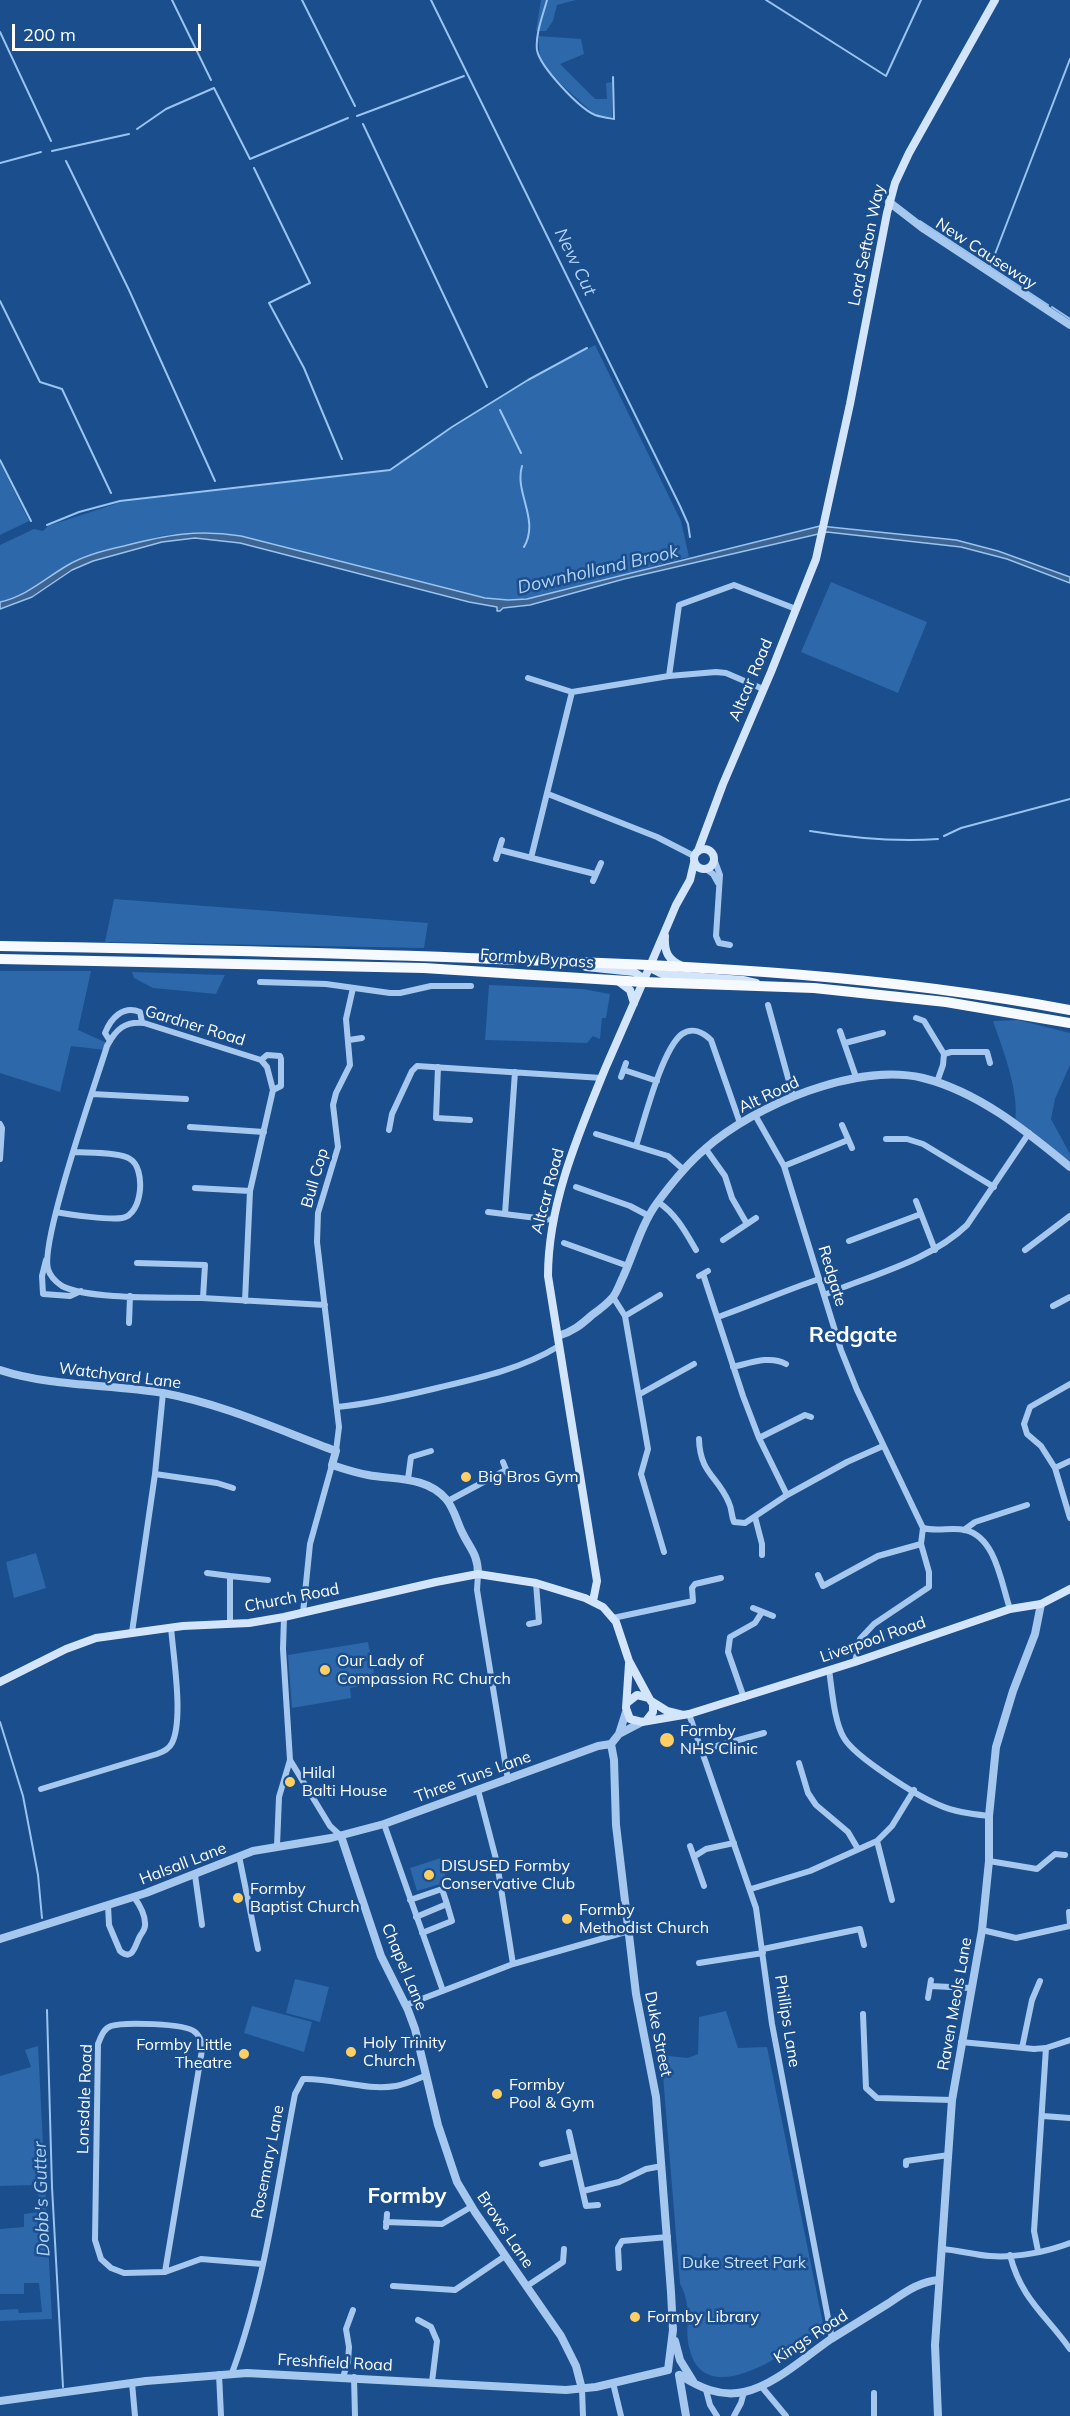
<!DOCTYPE html>
<style>
body{margin:0}
#map{position:relative;width:1070px;height:2416px;overflow:hidden;background:#1a4e8d;font-family:Mulish,sans-serif}
canvas{display:block}
.scale{position:absolute;left:12px;top:24px;width:189px;height:27px;box-sizing:border-box;border:3px solid #fff;border-top:0;padding-left:8px;font-size:18px;line-height:21px;white-space:nowrap;color:#fff;-webkit-text-stroke:4px #1a4e8d;paint-order:stroke}
</style>
<div id="map">
<canvas width="1070" height="2416"></canvas>
<div class="scale">200 m</div>
</div>
<script>
const c = document.querySelector('canvas').getContext('2d');
c.lineJoin = 'round';
function paint(path, color) {
  c.fillStyle = color;
  c.fill(path, 'evenodd');
}
function strokePath(path, color, width, dash) {
  c.strokeStyle = color;
  c.lineWidth = width;
  c.lineCap = dash ? 'butt' : 'round';
  c.setLineDash(dash || []);
  c.stroke(path);
}
function write(font, color, halo, rows, align = 'center') {
  c.font = font + ' Mulish,sans-serif';
  c.lineWidth = 5;
  c.setLineDash([]);
  c.textBaseline = 'middle';
  c.strokeStyle = halo;
  c.fillStyle = color;
  for (const [text, x, y, turn = 0] of rows) {
    c.save();
    c.translate(x, y);
    c.rotate((+turn || 0) * Math.PI / 180);
    c.textAlign = isNaN(turn) ? turn : align;
    if (halo) c.strokeText(text, 0, 0);
    c.fillText(text, 0, 0);
    c.restore();
  }
}
const green = new Path2D(`
 M 541,0 L 576,0 L 557,5 L 553,21 L 546,31 L 536,31 Z
 M 538,36 L 581,39 L 584,54 L 560,64 L 595,99 L 607,99 L 606,83 L 612,82 L 612,118 L 595,115 L 550,74 L 540,57 Z
 M 595,345 L 681,521 L 689,557 L 527,599 L 508,600 L 485,598 L 267,542 L 224,533 L 195,532 L 161,536 L 67,566 L 25,595 L 0,602 L 0,545 L 34,529 L 43,531 L 48,526 L 121,502 L 386,471 L 395,468 L 400,461 L 528,381 Z
 M 0,463 L 29,521 L 0,535 Z
 M 831,582 L 927,622 L 898,693 L 801,652 Z
 M 114,899 L 428,923 L 424,948 L 105,942 Z
 M 0,971 L 91,971 L 78,1030 L 107,1043 L 105,1050 L 71,1046 L 60,1092 L 0,1073 Z
 M 132,972 L 225,975 L 216,994 L 153,988 L 134,978 Z
 M 489,985 L 583,989 L 610,994 L 606,1018 L 602,1018 L 600,1039 L 593,1036 L 587,1043 L 485,1040 Z
 M 1018,1020 L 1070,1033 L 1070,1065 L 1055,1099 L 1051,1119 L 1070,1154 L 1070,1161 L 1015,1123 C 1020,1093 1003,1050 993,1021 Z
 M 36,1553 L 46,1588 L 14,1598 L 6,1562 Z
 M 368,1642 L 376,1683 L 350,1688 L 351,1698 L 292,1708 L 288,1655 Z
 M 441,1858 L 447,1882 L 417,1891 L 410,1868 Z
 M 295,1979 L 329,1987 L 320,2022 L 286,2013 Z
 M 252,2006 L 312,2022 L 304,2052 L 244,2033 Z
 M 726,2011 L 738,2048 L 767,2047 L 823,2324 C 797,2348 707,2413 690,2351 C 683,2327 694,2309 680,2284 L 663,2076 L 658,2055 L 688,2058 L 698,2054 L 699,2017 Z
 M 38,2046 L 52,2319 L 0,2321 L 0,2310 L 18,2309 L 19,2313 L 42,2312 L 39,2283 L 24,2283 L 24,2294 L 0,2294 L 0,2229 L 24,2227 L 24,2214 L 39,2212 L 38,2185 L 0,2186 L 0,2076 L 31,2067 L 25,2050 Z`);
const water = new Path2D(`
 M 820,526 L 956,540 L 998,551 L 1070,577 L 1070,583 L 1007,559 L 961,547 L 827,532 L 624,579 L 530,605 L 503,608 L 500,611 L 497,611 L 497,607 L 469,602 L 240,543 L 195,538 L 162,542 L 93,561 L 72,570 L 32,597 L 0,609 L 0,602 C 27,596 44,579 68,565 C 85,555 105,550 124,546 C 166,535 197,529 241,536 L 485,598 L 508,600 L 527,599 Z`);
const stream = new Path2D(`
 M 172,0 L 211,80
 M 302,0 L 355,106
 M 431,0 L 680,506 L 688,524 L 690,537
 M 547,0 C 543,15 535,35 537,50 C 540,67 579,108 595,115 C 601,117 608,118 614,119 L 613,77
 M 766,0 L 886,76 L 921,0
 M 0,32 L 51,141
 M 357,116 L 464,76
 M 363,124 L 487,387
 M 137,129 L 166,109 L 214,88 L 250,159 L 348,118
 M 52,151 L 129,134
 M 66,161 L 129,290 L 215,481
 M 0,163 L 41,152
 M 254,168 L 310,283 L 269,303 L 304,368 L 342,459
 M 920,221 L 1048,305
 M 990,267 L 1070,59
 M 0,301 L 40,382 L 62,389 L 111,493
 M 1052,307 L 1070,319
 M 500,410 L 521,453
 M 0,460 L 31,521
 M 522,466 C 514,493 540,519 524,547
 M 47,525 L 79,512 L 120,501 L 390,470 L 452,427 L 528,380 L 587,348
 M 810,831 C 852,838 895,842 938,839
 M 944,836 L 961,828 L 1070,799
 M 0,1722 L 23,1796 L 38,1875 L 42,1918
 M 47,2010 L 52,2187 L 63,2387`);
const minor = new Path2D(`
 M 669,676 L 679,605 L 734,585 L 796,609
 M 528,678 L 572,692 L 669,676 L 716,672 L 726,673 L 763,689
 M 548,794 L 657,837 L 694,856
 M 500,850 L 595,874
 M 713,856 L 720,875 L 716,936 L 719,943 L 730,945
 M 531,858 L 572,692
 M 496,859 L 502,840
 M 706,869 L 713,874 L 718,883
 M 593,881 L 601,863
 M 260,982 L 326,984 L 390,993 L 400,993 L 431,986 L 471,986
 M 768,1005 L 793,1096
 M 916,1018 L 924,1021 L 944,1054
 M 840,1031 L 856,1077
 M 349,1040 L 362,1038
 M 110,1041 L 105,1033 C 111,1018 123,1005 140,1012 L 142,1022
 M 845,1043 L 883,1033
 M 261,1060 L 267,1055 L 280,1056 L 281,1059 L 281,1086 L 273,1090
 M 438,1067 L 436,1118 L 470,1120
 M 624,1070 L 657,1081
 M 621,1077 L 626,1063
 M 937,1082 L 943,1065 L 944,1054 L 951,1052 L 987,1052 L 990,1063
 M 92,1094 L 186,1099
 M 755,1115 L 784,1166 L 841,1350 L 857,1390 L 923,1528
 M 0,1124 L 2,1128 L 0,1159
 M 842,1125 L 852,1148
 M 190,1127 L 264,1132
 M 389,1130 L 392,1114 L 412,1071 L 417,1066 L 602,1078
 M 596,1134 L 668,1156 L 684,1170
 M 886,1139 L 907,1139 L 923,1144 L 994,1187
 M 636,1146 C 644,1121 662,1049 682,1034 C 692,1027 703,1032 711,1040 L 740,1123
 M 705,1148 L 725,1176 L 732,1198 L 747,1224
 M 784,1166 L 848,1140
 M 576,1187 L 630,1206 L 649,1216
 M 195,1188 L 250,1191
 M 916,1201 L 935,1250
 M 658,1202 C 676,1214 685,1231 696,1250
 M 56,1212 C 70,1215 110,1220 122,1218 C 143,1215 146,1168 130,1159 C 121,1152 88,1153 75,1152
 M 488,1212 L 553,1220
 M 505,1214 L 515,1072
 M 723,1240 L 756,1218
 M 849,1241 L 921,1214
 M 564,1243 L 628,1266
 M 1025,1250 L 1070,1216
 M 46,1260 L 42,1276 L 43,1294 L 70,1296 L 81,1291
 M 137,1263 L 205,1265 L 203,1298
 M 703,1274 L 743,1396 L 759,1438 L 787,1495
 M 699,1276 L 708,1271
 M 824,1295 C 871,1275 930,1261 967,1225 L 1029,1133
 M 613,1297 L 625,1316 L 648,1449 L 641,1474 L 664,1552
 M 245,1301 L 250,1191 L 273,1090 L 267,1067 L 261,1060 L 144,1023 C 125,1021 116,1029 107,1046 C 96,1082 40,1241 48,1269 C 50,1276 56,1282 62,1286 C 89,1300 169,1297 202,1298 C 243,1300 284,1303 325,1305
 M 1053,1306 L 1070,1297
 M 625,1316 L 660,1295
 M 718,1317 C 752,1305 784,1291 819,1279
 M 129,1323 L 130,1296
 M 733,1367 C 750,1363 770,1355 786,1364
 M 1070,1384 L 1030,1407 L 1024,1424 L 1027,1434 L 1041,1446 L 1055,1468 L 1070,1518
 M 640,1394 L 694,1364
 M 337,1407 C 370,1404 404,1396 437,1388 C 480,1378 521,1369 559,1346
 M 759,1438 L 805,1415 L 811,1417
 M 699,1439 C 700,1474 718,1476 729,1503 C 732,1509 731,1515 734,1522 L 745,1523 L 787,1495 L 847,1462 L 883,1446
 M 336,1451 L 339,1427 L 317,1242 L 318,1213 L 338,1147 L 333,1105 L 336,1093 L 350,1065 L 346,1019 L 353,988
 M 503,1462 L 509,1477
 M 1055,1468 L 1070,1461
 M 155,1474 L 217,1483 L 233,1488
 M 408,1479 L 411,1457 L 431,1451
 M 448,1501 L 506,1470
 M 755,1517 L 762,1544 L 762,1555
 M 923,1528 C 937,1532 951,1527 965,1530 C 996,1537 1001,1583 1010,1609
 M 964,1530 L 975,1522 L 1027,1505
 M 207,1573 L 230,1576 L 230,1624
 M 478,1574 L 477,1590 L 508,1780
 M 818,1575 L 823,1586 L 878,1556 L 921,1544
 M 230,1576 L 268,1580
 M 753,1608 L 773,1616
 M 303,1613 L 310,1544 L 332,1465
 M 284,1617 L 283,1649 L 290,1760 L 330,1826 L 341,1836
 M 613,1618 L 693,1601 L 692,1588 L 695,1584 L 721,1578
 M 529,1624 L 539,1622 L 536,1583
 M 132,1632 L 155,1474 L 163,1393
 M 855,1662 L 860,1639 L 874,1624 L 929,1587 L 929,1572 L 921,1544 L 923,1528
 M 829,1670 C 832,1689 834,1722 844,1738 C 855,1757 917,1796 939,1805 C 954,1812 972,1814 989,1816
 M 744,1698 L 728,1652 L 730,1637 L 755,1623 L 762,1612
 M 689,1714 L 756,1908 L 772,2024 L 832,2339
 M 702,1750 L 764,1733
 M 799,1763 L 808,1793 L 816,1805 L 848,1832 L 858,1849
 M 41,1789 L 157,1754 C 163,1752 169,1749 172,1743 C 184,1719 173,1655 171,1627
 M 478,1790 L 497,1863 L 513,1964
 M 384,1824 L 443,1991
 M 877,1841 L 892,1900
 M 277,1846 L 279,1797 L 290,1760
 M 690,1846 L 704,1886
 M 239,1856 L 258,1949
 M 695,1856 L 706,1849 L 734,1843
 M 989,1861 L 1037,1869 L 1055,1854 L 1065,1855
 M 195,1875 L 202,1925
 M 751,1889 L 810,1871 L 877,1841 L 892,1826 L 914,1790
 M 410,1900 L 442,1889 L 447,1904 L 416,1917
 M 108,1905 L 109,1925 L 120,1951 C 133,1962 135,1945 140,1936 C 143,1931 146,1929 145,1923 C 145,1914 139,1904 134,1897
 M 1069,1912 L 1070,1924
 M 982,1930 L 1016,1938 L 1070,1926
 M 422,1933 L 452,1921 L 447,1904
 M 763,1949 L 860,1929 L 864,1945
 M 699,1963 L 763,1953
 M 930,1986 L 971,1988
 M 928,1998 L 931,1980
 M 406,2005 L 513,1964 L 629,1931
 M 863,2014 L 866,2088 L 877,2098 L 952,2100
 M 961,2042 L 1034,2049 L 1046,2048 L 1070,2040
 M 1022,2048 L 1032,2000 L 1040,1981
 M 1043,2116 L 1070,2118
 M 569,2132 L 586,2206 L 598,2205
 M 542,2164 L 574,2156
 M 906,2165 L 906,2161 L 949,2155
 M 583,2191 L 619,2182 L 646,2169 L 662,2166
 M 386,2222 L 442,2224 L 471,2207
 M 386,2227 L 387,2214
 M 942,2249 C 958,2250 974,2255 990,2256 C 1015,2258 1047,2252 1070,2243
 M 1038,2251 L 1034,2231 L 1046,2048
 M 1010,2255 C 1021,2299 1046,2315 1070,2349
 M 619,2268 L 618,2248 L 622,2241 L 668,2237
 M 165,2272 L 203,2044 C 201,2040 198,2034 195,2032 C 185,2023 123,2022 111,2026 C 103,2029 101,2037 98,2044 L 95,2240 L 101,2259 L 111,2268 L 124,2273 L 165,2272 L 201,2259 L 262,2264
 M 393,2286 L 455,2290 L 505,2256
 M 527,2286 L 563,2262 L 564,2249
 M 418,2320 L 431,2327 L 437,2341 L 432,2382
 M 232,2373 C 265,2284 277,2187 295,2094 L 303,2079 C 334,2078 365,2091 396,2086 C 407,2084 417,2079 427,2075
 M 219,2374 L 221,2416
 M 343,2377 L 348,2362 L 349,2347 L 346,2329 L 353,2310
 M 354,2377 L 355,2416
 M 132,2383 L 135,2416
 M 613,2383 L 621,2416
 M 761,2386 L 786,2416
 M 582,2389 L 583,2416
 M 706,2390 L 710,2405 L 717,2416
 M 874,2393 L 874,2416
 M 734,2416 L 741,2403 L 744,2392`);
const tertiary = new Path2D(`
 M 889,202 L 924,229 L 1070,325
 M 558,1336 C 572,1332 581,1325 592,1315 C 599,1310 607,1304 613,1297 C 617,1292 620,1283 623,1277 C 634,1253 641,1225 657,1203 C 671,1184 687,1164 705,1149 C 755,1105 857,1062 923,1078 C 979,1092 1026,1131 1070,1167
 M 0,1370 C 52,1387 109,1384 163,1393 C 223,1404 279,1430 336,1451 L 332,1465 C 344,1469 356,1473 368,1475 C 395,1480 426,1476 446,1499 C 454,1508 457,1522 462,1532 C 470,1549 478,1554 478,1574
 M 619,1734 L 642,1722
 M 611,1744 L 614,1760 L 616,1825 L 636,1994 L 656,2097 L 671,2292 L 673,2330 L 668,2370
 M 341,1836 L 381,1956 L 408,2010 L 415,2029 L 438,2125 L 457,2182 L 475,2212 L 561,2336 L 576,2366 L 582,2389
 M 0,1939 L 146,1893 L 253,1851 L 331,1838 L 384,1824 L 598,1746 L 611,1744 L 619,1734 L 626,1712
 M 675,2341 L 680,2360 L 693,2381
 M 679,2375 L 686,2416
 M 680,2375 C 700,2388 720,2397 744,2392 C 774,2386 806,2356 831,2339 C 850,2327 870,2315 889,2303 C 904,2293 920,2281 939,2280
 M 0,2401 L 146,2381 L 247,2373 L 566,2390 L 596,2387 L 668,2370
 M 938,2416 L 935,2345 L 952,2100 L 982,1930 L 989,1861 L 989,1816 L 996,1747 L 1013,1691 L 1035,1634 L 1041,1604`);
const secondary = new Path2D(`
 M694 859a10 10 0 1 1 20 0a10 10 0 1 1-20 0Z
 M 698,851 L 723,784 L 771,672 L 816,559 L 850,404 L 887,213 L 895,183 L 909,153 L 995,0
 M 665,936 C 664,952 668,960 682,966
 M 650,964 L 652,969 L 662,974 L 743,980 L 756,983
 M 586,967 L 634,972 L 640,976 L 643,982
 M 618,981 L 630,990 L 634,1003
 M 593,1601 L 597,1581 L 548,1276 C 548,1204 578,1135 605,1069 C 629,1014 653,960 676,905 L 690,880 L 694,863
 M 629,1664 L 626,1708 L 630,1719 L 642,1722 L 689,1714 L 855,1662 L 1010,1609 L 1041,1604 L 1070,1589
 M 0,1682 L 66,1649 L 96,1638 L 183,1626 L 249,1623 L 284,1617 L 436,1582 L 478,1574 L 536,1583 L 585,1598 L 603,1607 L 616,1622 L 629,1661 L 649,1698
 M 651,1701 L 667,1711 L 683,1715
 M 628,1702 L 637,1695 L 649,1698 L 653,1704 L 653,1712 L 646,1721`);
const trunk = new Path2D(`
 M 0,946 C 174,949 349,953 523,960 C 707,966 888,976 1070,1010
 M 0,959 L 424,968 L 643,982 L 814,988 L 946,1002 L 1070,1023`);
const markers = [
 [466,1477,6,"#ffcf63"],
 [325,1670,6,"#ffcf63"],
 [667,1740,8,"#ffcf63"],
 [290,1782,6,"#ffcf63"],
 [429,1875,6,"#ffcf63"],
 [238,1898,6,"#ffcf63"],
 [567,1919,6,"#ffcf63"],
 [351,2052,6,"#ffcf63"],
 [244,2054,6,"#ffcf63"],
 [497,2094,6,"#ffcf63"],
 [635,2317,6,"#ffcf63"]
];
const streetNames = [
 ["Lord Sefton Way",867,245,-78],
 ["New Causeway",986,254,33],
 ["Altcar Road",751,680,-67],
 ["Formby Bypass",537,959,4],
 ["Gardner Road",195,1026,17],
 ["Alt Road",769,1095,-25],
 ["Bull Cop",315,1178,-74],
 ["Altcar Road",548,1191,-75],
 ["Redgate",832,1276,73],
 ["Watchyard Lane",120,1376,7],
 ["Church Road",292,1598,-11],
 ["Liverpool Road",873,1640,-19],
 ["Three Tuns Lane",473,1777,-20],
 ["Halsall Lane",183,1864,-21],
 ["Chapel Lane",404,1967,67],
 ["Raven Meols Lane",955,2004,-80],
 ["Phillips Lane",787,2021,81],
 ["Duke Street",658,2034,79],
 ["Lonsdale Road",85,2099,-88],
 ["Rosemary Lane",268,2162,-79],
 ["Brows Lane",505,2230,56],
 ["Kings Road",811,2337,-33],
 ["Freshfield Road",335,2363,3]
];
const poiNames = [
 ["Big Bros Gym",478,1477],
 ["Our Lady of",337,1661],
 ["Compassion RC Church",337,1679],
 ["Formby",680,1731],
 ["NHS Clinic",680,1749],
 ["Hilal",302,1773],
 ["Balti House",302,1791],
 ["DISUSED Formby",441,1866],
 ["Conservative Club",441,1884],
 ["Formby",250,1889],
 ["Baptist Church",250,1907],
 ["Formby",579,1910],
 ["Methodist Church",579,1928],
 ["Holy Trinity",363,2043],
 ["Church",363,2061],
 ["Formby Little",232,2045,"right"],
 ["Theatre",232,2063,"right"],
 ["Formby",509,2085],
 ["Pool & Gym",509,2103],
 ["Formby Library",647,2317]
];
const parkNames = [
 ["Duke Street Park",744,2263]
];
const waterNames = [
 ["New Cut",575,262,64],
 ["Downholland Brook",598,570,-13],
 ["Dobb's Gutter",42,2199,-92]
];
const districtNames = [
 ["Redgate",853,1335],
 ["Formby",407,2196]
];
paint(green, '#2d68ab');
paint(water, '#3e6492');
strokePath(water, '#99c3f0', 1.5);
strokePath(stream, '#99c3f0', 2);
strokePath(minor, '#a6c8ee', 6);
strokePath(tertiary, '#a6c8ee', 8);
strokePath(secondary, '#d3e5fa', 8);
strokePath(trunk, '#f6faff', 10);
for (const [x, y, r, color] of markers) {
  const dot = new Path2D();
  dot.arc(x, y, r, 0, 2 * Math.PI);
  c.fillStyle = color;
  c.fill(dot);
  strokePath(dot, '#1a4e8d', 2);
}
write('16px', '#fff', '#1a4e8d', streetNames);
write('16px', '#fff', '#1a4e8d', poiNames, 'left');
write('16px', '#cce2fa', '#1a4e8d', parkNames);
write('italic 18px', '#b2d2f5', '#1a4e8d', waterNames);
write('bold 22px', '#fff', '#1a4e8d', districtNames);
</script>
